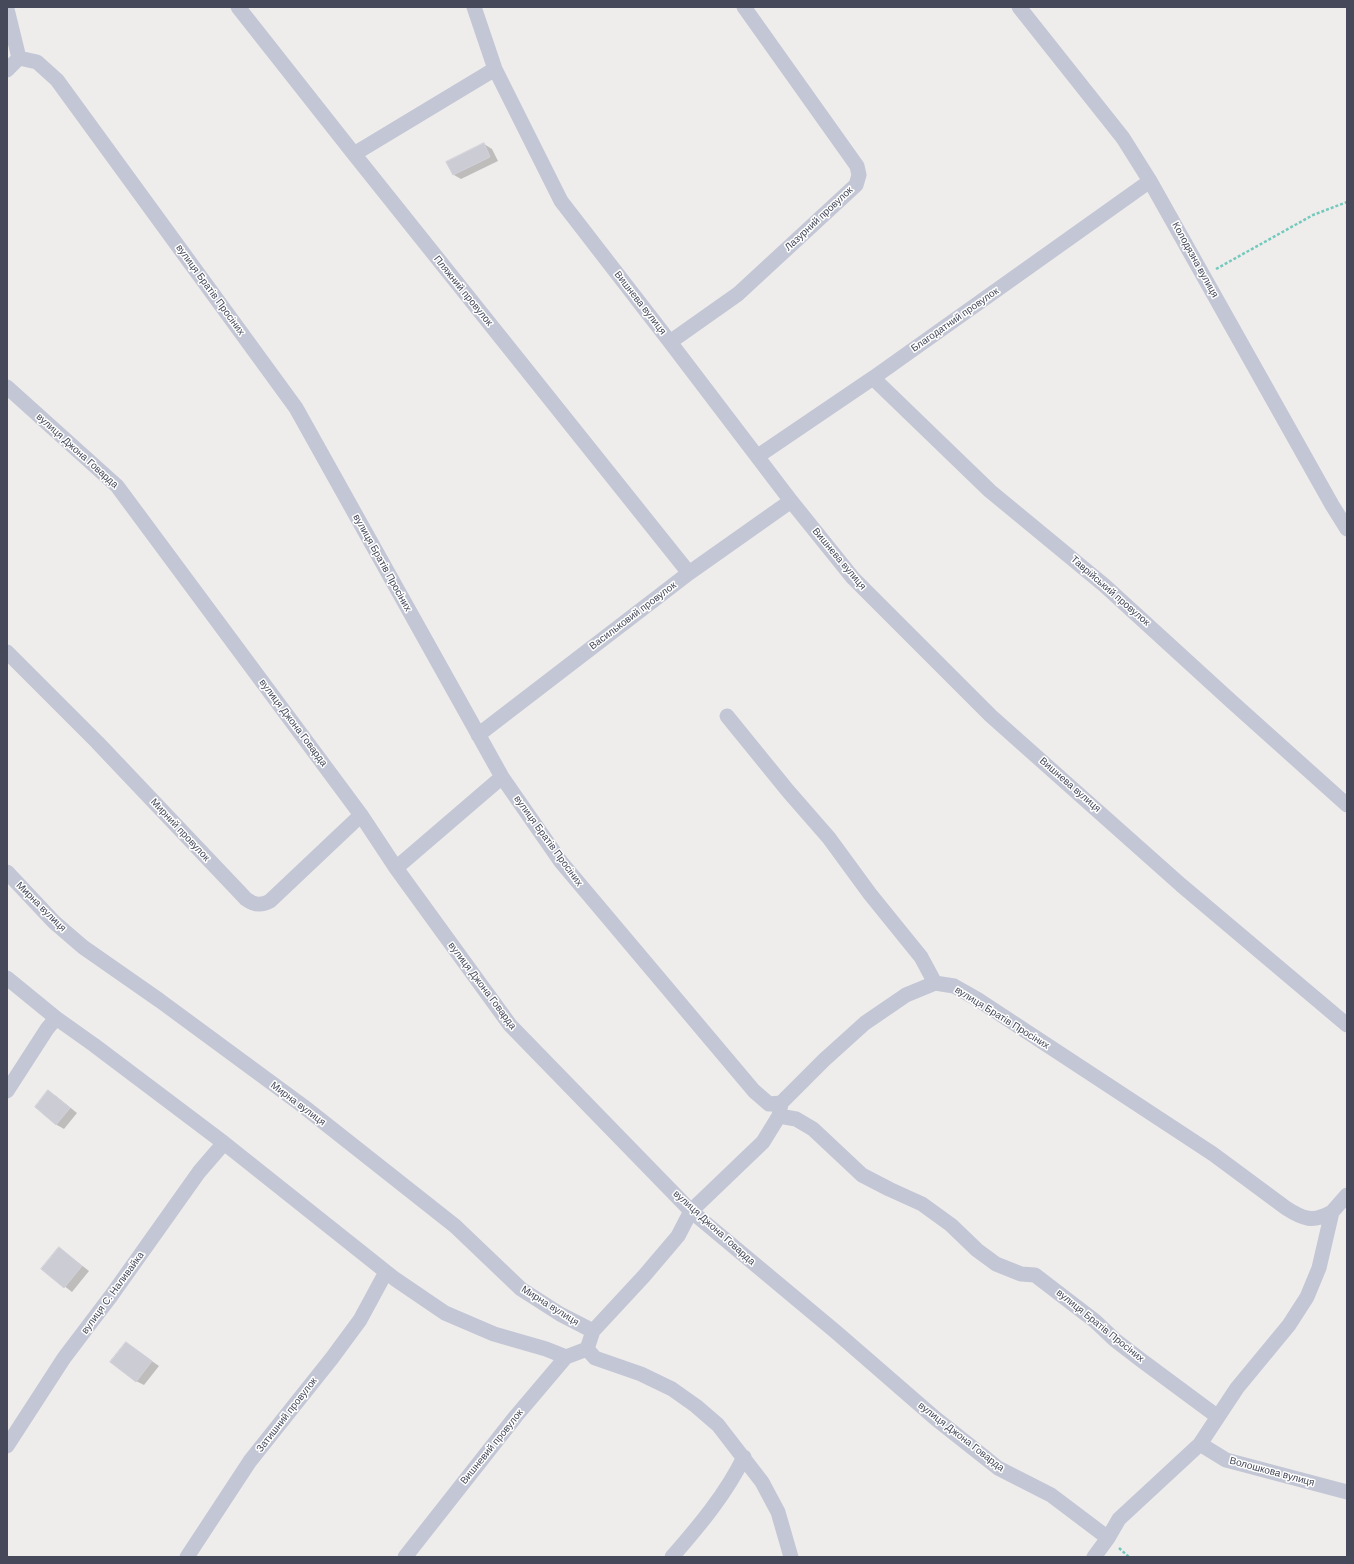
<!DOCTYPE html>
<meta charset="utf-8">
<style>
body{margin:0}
#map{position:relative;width:1354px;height:1564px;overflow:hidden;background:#efedec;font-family:Arial,sans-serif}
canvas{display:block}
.frame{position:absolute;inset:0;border:8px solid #454959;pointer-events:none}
</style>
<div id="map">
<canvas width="1354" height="1564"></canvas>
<div class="frame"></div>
</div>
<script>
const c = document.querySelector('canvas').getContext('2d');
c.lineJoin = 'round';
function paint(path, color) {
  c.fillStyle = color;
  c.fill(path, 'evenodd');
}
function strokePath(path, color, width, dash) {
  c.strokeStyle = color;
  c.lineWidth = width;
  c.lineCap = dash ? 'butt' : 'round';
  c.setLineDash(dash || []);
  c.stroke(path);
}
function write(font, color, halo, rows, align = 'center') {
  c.font = font + ' Arial,sans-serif';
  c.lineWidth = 3;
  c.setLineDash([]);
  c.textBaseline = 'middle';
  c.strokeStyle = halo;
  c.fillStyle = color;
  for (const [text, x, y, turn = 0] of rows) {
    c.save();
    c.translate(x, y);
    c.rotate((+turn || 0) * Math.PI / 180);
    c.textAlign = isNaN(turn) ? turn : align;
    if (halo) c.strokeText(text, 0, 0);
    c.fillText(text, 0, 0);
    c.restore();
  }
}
const shadow = new Path2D(`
 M 484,144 L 492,149 L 498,161 L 461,179 L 454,175 Z
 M 49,1092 L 56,1096 L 77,1113 L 64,1129 L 57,1125 L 36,1107 Z
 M 66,1253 L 89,1271 L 72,1292 L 42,1269 Z
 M 126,1343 L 159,1366 L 144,1385 L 136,1381 Z`);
const building = new Path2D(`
 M 484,143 L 490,157 L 453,175 L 446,162 Z
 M 48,1090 L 70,1108 L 56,1125 L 35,1107 Z
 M 59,1247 L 82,1266 L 64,1288 L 41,1269 Z
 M 126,1342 L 152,1361 L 136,1382 L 110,1362 Z`);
const path = new Path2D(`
 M 1216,269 L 1313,215 L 1347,202
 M 1119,1548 L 1129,1557`);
const minor = new Path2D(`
 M 238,7 L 354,154 L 689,573
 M 474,7 L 495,69 L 561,201 L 670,342 L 791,501 L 853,578 L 991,716 L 1181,885 L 1347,1025
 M 1019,7 L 1123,138 L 1150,181 L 1332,505 L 1347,529
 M 7,9 L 19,58 L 37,62 L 57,80 L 296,408 L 502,777 L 561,862 L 754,1091 L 769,1104 L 781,1103
 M 7,70 L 19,58
 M 354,154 L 495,69
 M 670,342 L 738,294 L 856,185 L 859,175 L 857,166 L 744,7
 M 873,378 L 990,491 L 1104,585 L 1231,701 L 1347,805
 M 7,387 L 117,486 L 361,815 L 396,868 L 510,1025 L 691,1211 L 836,1332 L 935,1418 L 983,1456 L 998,1468 L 1051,1495 L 1108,1538
 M 758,456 L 873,378 L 1150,181
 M 7,652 L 97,742 L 246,899 C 254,905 261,906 270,901 L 361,815
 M 727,716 L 788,791 L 829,838 L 870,894 L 921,957 L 935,983
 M 478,735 L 689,573 L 791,501
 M 396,868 L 502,777
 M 7,872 L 54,922 L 83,947 L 159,1000 L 303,1106 L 455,1226 L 521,1289 L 560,1314 L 593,1331
 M 7,978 L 56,1018 L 94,1045 L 224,1143 L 395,1279 L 445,1313 L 494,1334 L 546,1349 L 566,1357
 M 935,983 L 954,986 L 977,999 L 1213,1154 L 1286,1208 C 1303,1219 1313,1223 1332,1212
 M 7,1091 L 47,1029 L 56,1018
 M 779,1116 L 796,1119 L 813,1129 L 862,1175 L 889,1189 L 922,1204 L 951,1225 L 977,1250 L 996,1264 L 1021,1274 L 1035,1275 L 1095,1321 L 1115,1340 L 1141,1360 L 1218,1417
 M 587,1349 L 593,1331 L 644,1276 L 678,1236 L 691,1211 L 763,1142 L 779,1116 L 781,1103 L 824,1060 L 865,1023 L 906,995 L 935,983
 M 587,1349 L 595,1358 L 641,1374 L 672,1389 L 696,1406 L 718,1425 L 762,1482 L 778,1512 L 791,1557
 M 1200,1444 L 1226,1460 L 1347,1492
 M 7,1446 L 64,1358 L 111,1296 L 199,1172 L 224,1143
 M 187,1557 L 250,1461 L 332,1358 L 360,1320 L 386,1272
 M 405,1557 L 516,1416 L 566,1357 L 587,1349
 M 672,1557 C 699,1526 726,1494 744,1457
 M 1094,1557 L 1108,1538 L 1119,1519 L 1200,1444 L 1237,1388 L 1289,1325 L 1307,1297 L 1319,1268 L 1332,1212 L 1347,1195`);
const streetNames = [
 ["Лазурний провулок",819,219,-43],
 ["Колодязна вулиця",1195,260,61],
 ["вулиця Братів Просіних",210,290,54],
 ["Пляжний провулок",463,291,51],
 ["Вишнева вулиця",640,303,52],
 ["Благодатний провулок",955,320,-35],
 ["вулиця Джона Говарда",77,451,42],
 ["Вишнева вулиця",839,559,50],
 ["вулиця Братів Просіних",382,563,61],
 ["Таврійський провулок",1110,591,41],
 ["Васильковий провулок",633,616,-37],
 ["вулиця Джона Говарда",293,723,53],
 ["Вишнева вулиця",1070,785,41],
 ["Мирний провулок",180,830,47],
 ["вулиця Братів Просіних",548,841,54],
 ["Мирна вулиця",41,907,45],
 ["вулиця Джона Говарда",482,986,53],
 ["вулиця Братів Просіних",1002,1018,32],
 ["Мирна вулиця",298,1104,37],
 ["вулиця Джона Говарда",714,1228,42],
 ["вулиця С. Наливайка",113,1293,-54],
 ["Мирна вулиця",550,1306,32],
 ["вулиця Братів Просіних",1100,1326,39],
 ["Затишний провулок",287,1415,-52],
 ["вулиця Джона Говарда",961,1437,38],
 ["Вишневий провулок",492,1447,-51],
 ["Волошкова вулиця",1272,1472,15]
];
paint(shadow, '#0003');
paint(building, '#cccdd4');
strokePath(building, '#d1d0d8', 1);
strokePath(path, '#73cabc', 2.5, [3, 2]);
strokePath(minor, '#c3c6d4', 15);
write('10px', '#454959', '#fff', streetNames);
</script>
